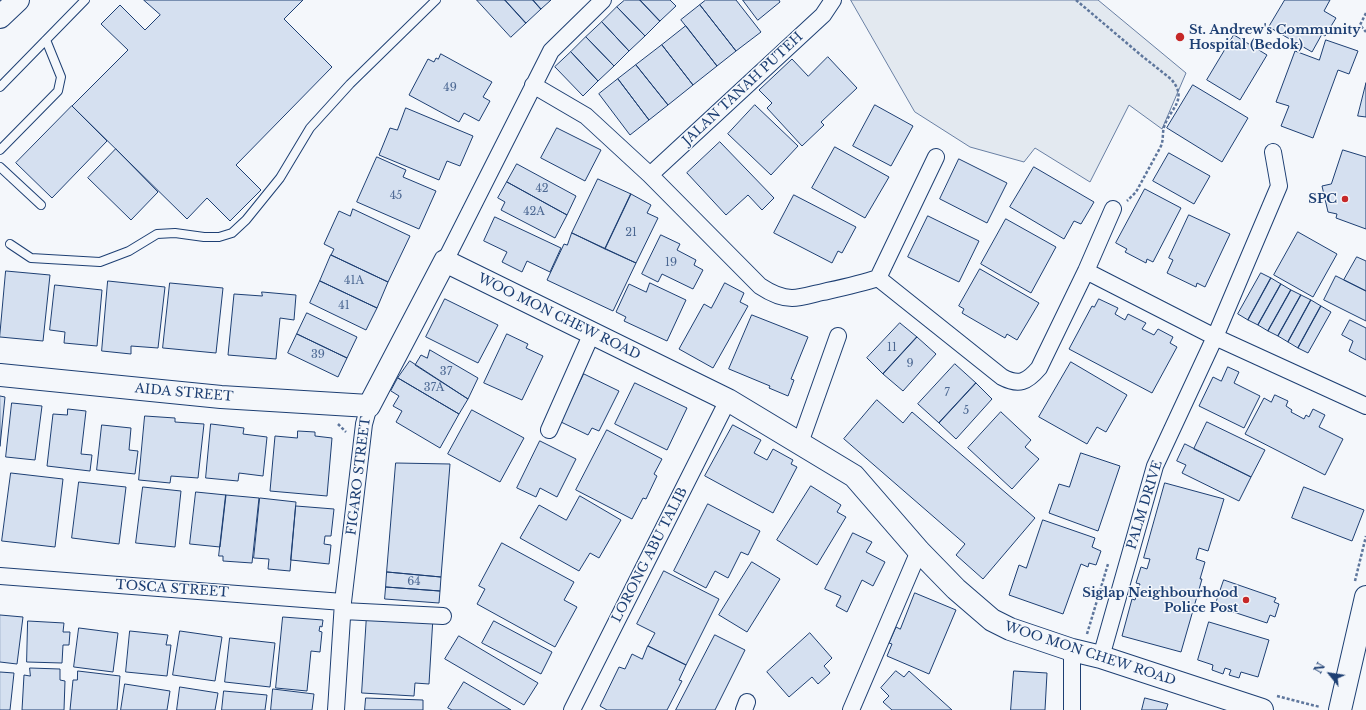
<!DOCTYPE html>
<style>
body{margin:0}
#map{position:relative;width:1366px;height:710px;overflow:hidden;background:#f4f7fb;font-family:"Libre Baskerville",serif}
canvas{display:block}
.north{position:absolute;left:1310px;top:654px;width:40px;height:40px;-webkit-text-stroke:3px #f4f7fb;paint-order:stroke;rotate:300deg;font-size:11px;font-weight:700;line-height:16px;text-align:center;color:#1d3f73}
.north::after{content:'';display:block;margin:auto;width:14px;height:18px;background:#1d3f73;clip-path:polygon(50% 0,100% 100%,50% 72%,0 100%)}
</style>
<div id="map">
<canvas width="1366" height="710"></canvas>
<div class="north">N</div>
</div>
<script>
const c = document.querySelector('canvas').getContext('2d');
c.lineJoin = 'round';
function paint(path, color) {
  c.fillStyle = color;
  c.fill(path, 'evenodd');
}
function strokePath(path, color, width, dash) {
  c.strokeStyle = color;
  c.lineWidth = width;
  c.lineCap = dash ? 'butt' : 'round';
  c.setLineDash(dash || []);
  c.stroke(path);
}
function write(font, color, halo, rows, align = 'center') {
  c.font = font + ' "Libre Baskerville",serif';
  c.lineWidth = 3;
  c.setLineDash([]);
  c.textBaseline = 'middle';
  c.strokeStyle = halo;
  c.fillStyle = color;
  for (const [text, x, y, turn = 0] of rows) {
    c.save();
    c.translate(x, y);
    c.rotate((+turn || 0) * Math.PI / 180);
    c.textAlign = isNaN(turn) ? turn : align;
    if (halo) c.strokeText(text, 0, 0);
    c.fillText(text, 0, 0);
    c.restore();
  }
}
const green = new Path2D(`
 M 851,0 L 1098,0 L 1186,73 L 1162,129 L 1129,105 L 1090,182 L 1035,148 L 1024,162 L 970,147 L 915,112 Z`);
const building = new Path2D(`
 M 144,0 L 303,0 L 284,19 L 332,67 L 236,165 L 261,190 L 230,221 L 207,198 L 187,219 L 72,106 L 128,50 L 101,24 L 120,5 L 145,30 L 160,15 Z
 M 477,0 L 505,0 L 526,23 L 511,37 Z
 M 505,0 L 533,0 L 541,9 L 526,23 Z
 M 533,0 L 551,0 L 541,9 Z
 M 625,0 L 640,0 L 660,21 L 645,36 L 617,7 Z
 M 640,0 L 670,0 L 676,6 L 660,21 Z
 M 706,0 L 736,0 L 761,32 L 736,51 L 700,5 Z
 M 743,0 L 779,0 L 780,2 L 758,20 Z
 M 1285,0 L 1330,0 L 1324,11 L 1336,18 L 1325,36 L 1322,34 L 1312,52 L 1269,27 Z
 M 700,5 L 736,51 L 717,66 L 681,20 Z
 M 617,7 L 645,36 L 629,51 L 602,22 Z
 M 602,22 L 629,51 L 614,66 L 586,37 Z
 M 686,26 L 717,66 L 693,85 L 662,45 Z
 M 1234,35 L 1267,55 L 1240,100 L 1207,80 Z
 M 586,37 L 614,66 L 598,81 L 571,52 Z
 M 1326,40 L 1358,51 L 1349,74 L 1338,70 L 1313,138 L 1281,126 L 1289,106 L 1276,102 L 1295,51 L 1319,60 Z
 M 662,45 L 693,85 L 668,105 L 636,65 Z
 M 571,52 L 598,81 L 583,96 L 555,67 Z
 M 441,54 L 492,82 L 483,97 L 490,101 L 479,121 L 464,113 L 459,122 L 409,95 L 428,59 L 434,62 L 436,58 L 438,59 Z
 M 828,57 L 857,88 L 821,122 L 824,125 L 802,146 L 767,108 L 772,103 L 759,90 L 792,59 L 808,76 Z
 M 636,65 L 668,105 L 649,120 L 618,79 Z
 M 618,79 L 649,120 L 630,135 L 599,94 Z
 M 1366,83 L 1366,117 L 1358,116 Z
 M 1193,85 L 1248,118 L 1222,162 L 1167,128 Z
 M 755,105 L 798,146 L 771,175 L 728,134 Z
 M 875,105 L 913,126 L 891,166 L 853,146 Z
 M 72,106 L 107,141 L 52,198 L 16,163 Z
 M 406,108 L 473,136 L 460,166 L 447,161 L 439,180 L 379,155 L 390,128 L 397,130 Z
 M 557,128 L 601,150 L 585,181 L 541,158 Z
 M 720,142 L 774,198 L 762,210 L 748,195 L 726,215 L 687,173 Z
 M 835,147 L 889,177 L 865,218 L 812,188 Z
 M 116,149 L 158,192 L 131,220 L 88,178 Z
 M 1343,150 L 1366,157 L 1366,229 L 1336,218 L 1337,214 L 1328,212 L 1322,186 L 1331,184 Z
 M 1169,153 L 1210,176 L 1194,204 L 1153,181 Z
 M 377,157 L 406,170 L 403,177 L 436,191 L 419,229 L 357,202 Z
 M 959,159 L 1007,183 L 987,223 L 940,199 Z
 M 517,164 L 576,196 L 567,215 L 507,182 Z
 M 1034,167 L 1094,202 L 1081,224 L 1074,221 L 1064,239 L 1010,207 Z
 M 598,179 L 631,194 L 605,249 L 572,233 Z
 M 507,182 L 567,215 L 555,238 L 501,210 L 505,202 L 498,198 Z
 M 1145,189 L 1181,208 L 1153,262 L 1147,259 L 1146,263 L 1125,252 L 1127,249 L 1116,243 Z
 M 631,194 L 651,205 L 647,213 L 658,218 L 636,263 L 605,249 Z
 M 794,195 L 856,227 L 842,253 L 838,251 L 832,263 L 774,233 Z
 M 353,209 L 410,236 L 388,282 L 331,255 L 334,249 L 324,244 L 339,211 L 350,216 Z
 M 1189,215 L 1230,234 L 1205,287 L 1197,283 L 1196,287 L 1167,273 L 1173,260 L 1169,258 Z
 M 928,216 L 979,241 L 959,282 L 908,257 Z
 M 495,217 L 561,248 L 550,272 L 527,261 L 522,272 L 502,262 L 507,252 L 484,241 Z
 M 1006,219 L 1056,247 L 1031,293 L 981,264 Z
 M 1298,232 L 1337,254 L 1313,297 L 1274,275 Z
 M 572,233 L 636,263 L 613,311 L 547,280 L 564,244 L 567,245 Z
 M 661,235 L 680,244 L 677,250 L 696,260 L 694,265 L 703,270 L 693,289 L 662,274 L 658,282 L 642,274 Z
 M 331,255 L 388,282 L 377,308 L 320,281 Z
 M 1357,257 L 1366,261 L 1366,291 L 1344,280 Z
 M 980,269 L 1039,303 L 1017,340 L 1007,334 L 1005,338 L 962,313 L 964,309 L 959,306 Z
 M 6,271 L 50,275 L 43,341 L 0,337 Z
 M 1261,273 L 1271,278 L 1248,320 L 1238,314 Z
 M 1336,276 L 1366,291 L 1366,321 L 1324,300 Z
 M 1271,278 L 1281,284 L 1258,325 L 1248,320 Z
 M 108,281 L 165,287 L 158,348 L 131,346 L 131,354 L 102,351 Z
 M 320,281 L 377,308 L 366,330 L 310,303 Z
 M 170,283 L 223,288 L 216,353 L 163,348 Z
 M 650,283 L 686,300 L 667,341 L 624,321 L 626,317 L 616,312 L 629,284 L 646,292 Z
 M 725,283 L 744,293 L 740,302 L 748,306 L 713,368 L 679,349 L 704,304 L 711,308 Z
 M 1281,284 L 1291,290 L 1268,331 L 1258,325 Z
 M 55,285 L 102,290 L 97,346 L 64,343 L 65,332 L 50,330 Z
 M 1291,290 L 1301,295 L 1278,336 L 1268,331 Z
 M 262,292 L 296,295 L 294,320 L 280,318 L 276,359 L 228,355 L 234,294 L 262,296 Z
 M 1301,295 L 1311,300 L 1288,342 L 1278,336 Z
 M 445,299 L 498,325 L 478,363 L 426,337 Z
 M 1099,299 L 1118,308 L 1115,314 L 1125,320 L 1128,314 L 1146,323 L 1142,329 L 1154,335 L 1158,329 L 1173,337 L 1170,343 L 1177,347 L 1152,393 L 1069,349 L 1092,306 L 1094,307 Z
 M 1311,300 L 1321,306 L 1298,348 L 1288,342 Z
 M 1321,306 L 1331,312 L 1308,353 L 1298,348 Z
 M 307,313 L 357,337 L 347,358 L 297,334 Z
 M 752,315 L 808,337 L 791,379 L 794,380 L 788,396 L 769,388 L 770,386 L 729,369 Z
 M 1350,320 L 1366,328 L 1366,360 L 1349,351 L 1353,341 L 1342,335 Z
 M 900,323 L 917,337 L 883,374 L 867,358 Z
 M 297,334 L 347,358 L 338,377 L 288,353 Z
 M 507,334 L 528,344 L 526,348 L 543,356 L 522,400 L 484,383 Z
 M 917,337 L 936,354 L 903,391 L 883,374 Z
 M 430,350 L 478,378 L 468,399 L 415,365 L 421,355 L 427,358 Z
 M 410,361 L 468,399 L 459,414 L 398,378 Z
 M 1071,362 L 1127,395 L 1106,432 L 1097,427 L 1087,444 L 1039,417 Z
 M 955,364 L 976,383 L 939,423 L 918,404 Z
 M 1228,367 L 1239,372 L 1234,383 L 1260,396 L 1244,428 L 1199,406 L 1213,377 L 1221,381 Z
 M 584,374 L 619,391 L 599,431 L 592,428 L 588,435 L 561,422 Z
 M 398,378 L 459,414 L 440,448 L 396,422 L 402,411 L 393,406 L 399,396 L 391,391 Z
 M 635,383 L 687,408 L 667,450 L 615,424 Z
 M 976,383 L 992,399 L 956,439 L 939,423 Z
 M 1275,395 L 1288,401 L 1286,406 L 1292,410 L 1291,412 L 1304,419 L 1306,415 L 1309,417 L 1313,409 L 1325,415 L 1319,427 L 1343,439 L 1325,475 L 1245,434 L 1264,398 L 1271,402 Z
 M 0,396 L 5,397 L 0,446 Z
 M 877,400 L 903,423 L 912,412 L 1035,518 L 983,579 L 956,555 L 965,544 L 844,439 Z
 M 12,403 L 42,406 L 35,460 L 6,457 Z
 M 68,409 L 86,411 L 81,454 L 92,455 L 90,471 L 47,466 L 53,414 L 67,415 Z
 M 472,410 L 524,438 L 500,482 L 448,454 Z
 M 1001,412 L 1031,440 L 1025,447 L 1039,459 L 1012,489 L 968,448 Z
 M 145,416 L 175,418 L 175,422 L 204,424 L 198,478 L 171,476 L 170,483 L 139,480 Z
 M 1207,422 L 1265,450 L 1251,477 L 1194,449 Z
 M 211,424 L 244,428 L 243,434 L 267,437 L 263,476 L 239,473 L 238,481 L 206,478 Z
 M 102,425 L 131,428 L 129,450 L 138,451 L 135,474 L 97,470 Z
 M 733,425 L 761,440 L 754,453 L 767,460 L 773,449 L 793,460 L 791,464 L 797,467 L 773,513 L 705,476 Z
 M 607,430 L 662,459 L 654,474 L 657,476 L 646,499 L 643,498 L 632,519 L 576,490 Z
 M 298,431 L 315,432 L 315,436 L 332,438 L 327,496 L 270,491 L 275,436 L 297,438 Z
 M 540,441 L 576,459 L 557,497 L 540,488 L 536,497 L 517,488 Z
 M 1185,444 L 1251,477 L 1239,501 L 1182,473 L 1186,465 L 1177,461 Z
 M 1081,453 L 1120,466 L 1098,531 L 1049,513 L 1059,484 L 1069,487 Z
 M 396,463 L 450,464 L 441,577 L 387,572 Z
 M 11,473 L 63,479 L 55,547 L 2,541 Z
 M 79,482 L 126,487 L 119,544 L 72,538 Z
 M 1165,483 L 1224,499 L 1208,551 L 1199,548 L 1196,559 L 1205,562 L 1200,579 L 1202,579 L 1181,652 L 1122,636 L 1132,599 L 1135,600 L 1140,584 L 1136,583 L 1141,567 L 1147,569 L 1150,559 L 1144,558 Z
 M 811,486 L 841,505 L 837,512 L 846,517 L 817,565 L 777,540 Z
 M 143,487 L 181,491 L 175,547 L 136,543 Z
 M 1304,487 L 1364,510 L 1352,541 L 1292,518 Z
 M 196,492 L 226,495 L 220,547 L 190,544 Z
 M 226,495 L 259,498 L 252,563 L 223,561 L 223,556 L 219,556 Z
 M 580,496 L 621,520 L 599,558 L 590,553 L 579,571 L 520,538 L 539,505 L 566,520 Z
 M 260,498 L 296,502 L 290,571 L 268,569 L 269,559 L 254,558 Z
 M 708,504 L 760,531 L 748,555 L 741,552 L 728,578 L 715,571 L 706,588 L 674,571 Z
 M 296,506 L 334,509 L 331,536 L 325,536 L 324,544 L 331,545 L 329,564 L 291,560 Z
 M 1043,520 L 1095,538 L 1092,547 L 1101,551 L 1096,565 L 1089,563 L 1088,567 L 1081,564 L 1063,614 L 1009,595 L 1019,565 L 1026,568 Z
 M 853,533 L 872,542 L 866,552 L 885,562 L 873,586 L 862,580 L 847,612 L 836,606 L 841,596 L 825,589 Z
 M 502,543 L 574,582 L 564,600 L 577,607 L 555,647 L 477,604 L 485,589 L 479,586 Z
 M 752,562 L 780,579 L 747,632 L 719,615 Z
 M 664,571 L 719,599 L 686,665 L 648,646 L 655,633 L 637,624 Z
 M 387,572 L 441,577 L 440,591 L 386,587 Z
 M 1224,580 L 1276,598 L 1274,602 L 1279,604 L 1275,617 L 1270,615 L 1267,623 L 1215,606 Z
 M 386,587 L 440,591 L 439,603 L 385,599 Z
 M 915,593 L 956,610 L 929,674 L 887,656 L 892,644 L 889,643 L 896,627 L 900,629 Z
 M 367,614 L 433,617 L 429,684 L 415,683 L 414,696 L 362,693 Z
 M 0,615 L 23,617 L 17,664 L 0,662 Z
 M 283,617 L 323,620 L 322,627 L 320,626 L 319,631 L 322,632 L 320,652 L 311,651 L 307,691 L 276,688 Z
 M 28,621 L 64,623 L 63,632 L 70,632 L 69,645 L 63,645 L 62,663 L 27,662 Z
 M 494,621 L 552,652 L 541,674 L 482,643 Z
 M 1209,622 L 1269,640 L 1258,677 L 1241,672 L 1239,678 L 1229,675 L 1231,670 L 1225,668 L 1223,674 L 1212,670 L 1213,665 L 1198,660 Z
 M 79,628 L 118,633 L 113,672 L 74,667 Z
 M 130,631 L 168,635 L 166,645 L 171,645 L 167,676 L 126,672 Z
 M 180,631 L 222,637 L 215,681 L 173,675 Z
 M 810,633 L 832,658 L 824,666 L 830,673 L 818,684 L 812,677 L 789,697 L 767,672 Z
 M 715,635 L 745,650 L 715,710 L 676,710 Z
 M 459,636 L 538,683 L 524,705 L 445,659 Z
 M 230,638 L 275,643 L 270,687 L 225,682 Z
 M 648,646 L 686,665 L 679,680 L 682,681 L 667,710 L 607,710 L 600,706 L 619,667 L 625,669 L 632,654 L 642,659 Z
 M 30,668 L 60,669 L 60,680 L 65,681 L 64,710 L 22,710 L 24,675 L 30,676 Z
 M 78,671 L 120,676 L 117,710 L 70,710 L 73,680 L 77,680 Z
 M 896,671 L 904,677 L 909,671 L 952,710 L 892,710 L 883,702 L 889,696 L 881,688 Z
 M 1014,671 L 1047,673 L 1045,710 L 1011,710 Z
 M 0,672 L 14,673 L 10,710 L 0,710 Z
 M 464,682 L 511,710 L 452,710 L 448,708 Z
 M 125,684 L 170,691 L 167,710 L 121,710 Z
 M 180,687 L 218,693 L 215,710 L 177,710 Z
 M 273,689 L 314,694 L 312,710 L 271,710 Z
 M 224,691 L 267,695 L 265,710 L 222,710 Z
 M 366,698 L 423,700 L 423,710 L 365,710 Z
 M 1145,698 L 1168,704 L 1166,710 L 1142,710 Z`);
const path = new Path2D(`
 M 1076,0 L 1142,56 L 1171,79 C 1189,100 1170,108 1164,127 C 1162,134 1164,141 1160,148 L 1136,192 L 1127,201
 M 1366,13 L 1360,25 L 1366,32
 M 338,424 L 346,432
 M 1355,581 L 1366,536
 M 1087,634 L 1108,564
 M 1277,696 L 1320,707`);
const lane = new Path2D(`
 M 0,87 L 85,0
 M 0,150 L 58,91 L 61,77 L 46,40
 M 0,167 L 41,205
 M 10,244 L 31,258 L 100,262 L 129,251 L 157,234 L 175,233 L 204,237 L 219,237 L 232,233 L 246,220 L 280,178 L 310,128 L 350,84 L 436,0`);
const street = new Path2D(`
 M 533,85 L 586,116 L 650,175 L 760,286 C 769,292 781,298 792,298 C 802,298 813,294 823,292 C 841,288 860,284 878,278 L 936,157
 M 650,175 L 823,15 L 833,0
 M 445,261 L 547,59 L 551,51 L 603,0
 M 1086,271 L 1215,337 L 1366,406
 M 878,278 L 1002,377 C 1019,386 1027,382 1039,368 L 1086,271 L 1113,209
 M 549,430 L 592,333
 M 800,443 L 838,336
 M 0,576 L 343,602
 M 343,611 L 443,616
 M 1072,650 L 1072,710
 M 1101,657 L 1155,466 L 1215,337 L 1279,186 L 1273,152
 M 336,710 L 343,602 L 364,424 L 369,406
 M 572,710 L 728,400
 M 744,710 L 747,702
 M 851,710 L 919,551`);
const secondary = new Path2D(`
 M 0,17 L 18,0
 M 0,375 L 221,397 L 369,406 L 445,261 L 728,400 L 854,476 L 919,551 L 956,589 L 992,620 L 1010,629 L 1072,650 L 1101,657 L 1262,710
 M 1340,710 L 1366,597`);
const markers = [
 [1180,37,5,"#c62828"],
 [1345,199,4,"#c62828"],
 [1246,600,4,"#c62828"]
];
const numberNames = [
 ["49",450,88],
 ["42",542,189],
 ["45",396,196],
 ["42A",534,212],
 ["21",631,233],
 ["19",671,263],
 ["41A",354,281],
 ["41",344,306],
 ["11",892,348],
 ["39",318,355],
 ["9",910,364],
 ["37",446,372],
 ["37A",434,388],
 ["7",947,393],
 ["5",966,411],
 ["64",414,582]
];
const poiNames = [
 ["St. Andrew's Community",1189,30,"left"],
 ["Hospital (Bedok)",1189,45,"left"],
 ["SPC",1337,199],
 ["Siglap Neighbourhood",1238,593],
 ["Police Post",1238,608]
];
const streetNames = [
 ["JALAN TANAH PUTEH",743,89,-43],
 ["WOO MON CHEW ROAD",559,317,26],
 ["AIDA STREET",184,393,5],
 ["FIGARO STREET",359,476,-83],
 ["PALM DRIVE",1145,505,-73],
 ["LORONG ABU TALIB",650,555,-63],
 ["TOSCA STREET",172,589,4],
 ["WOO MON CHEW ROAD",1090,654,18]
];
paint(green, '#e3e9f0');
strokePath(green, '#687fa3', 1);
paint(building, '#d5e0f0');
strokePath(building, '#1d3f73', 1);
strokePath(lane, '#1d3f73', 10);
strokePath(street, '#1d3f73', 18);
strokePath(secondary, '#1d3f73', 24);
strokePath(path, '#5e769c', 2.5, [3, 2]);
strokePath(lane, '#f4f7fb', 8);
strokePath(street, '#f4f7fb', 16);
strokePath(secondary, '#f4f7fb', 22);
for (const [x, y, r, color] of markers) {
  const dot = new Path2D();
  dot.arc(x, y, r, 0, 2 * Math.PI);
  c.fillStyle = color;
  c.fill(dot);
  strokePath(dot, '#f4f7fb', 1.5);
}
write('11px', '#4b6792', null, numberNames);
write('bold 13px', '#1d3f73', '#f4f7fb', poiNames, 'right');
write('13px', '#1d3f73', '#f4f7fb', streetNames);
</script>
